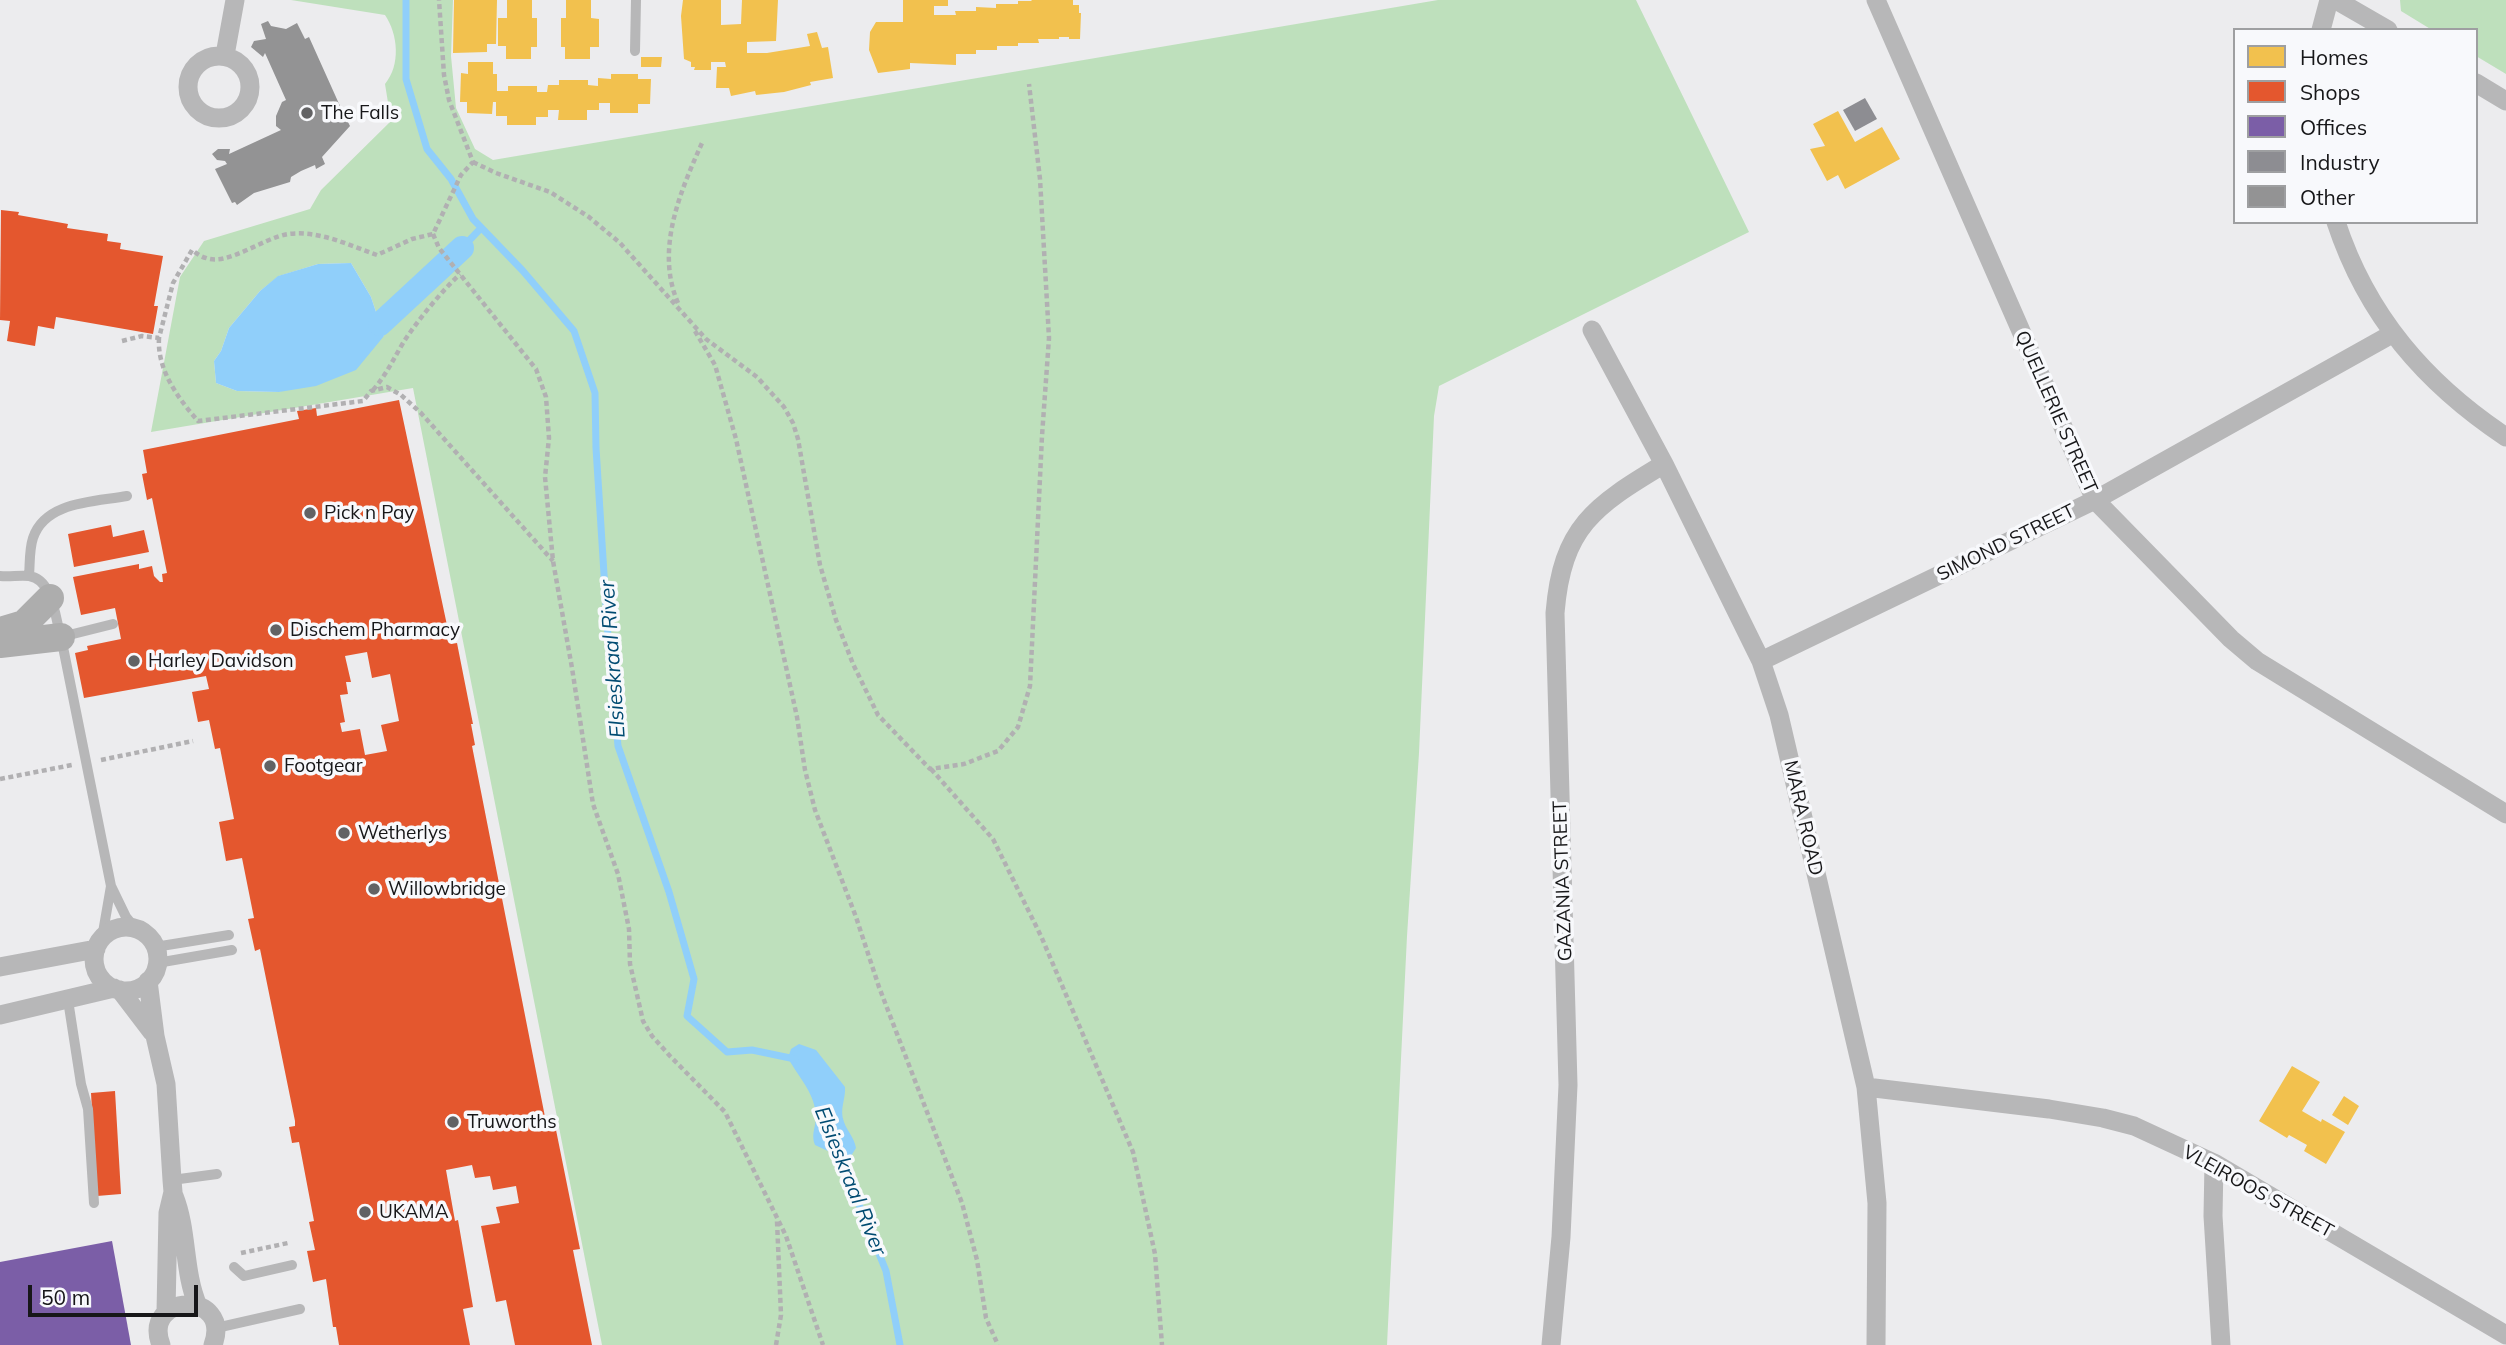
<!DOCTYPE html>
<style>
body{margin:0}
#map{position:relative;width:2506px;height:1345px;overflow:hidden;background:#ececee;font-family:Mulish,sans-serif}
canvas{display:block}
.legend{position:absolute;left:2233px;top:28px;width:245px;height:196px;box-sizing:border-box;background:#f8f9fc;border:2px solid #9e9fa1;margin:0;padding:9px 12px;list-style:none;font-size:21px;color:#171719}
.legend li{display:flex;align-items:center;gap:14px;height:35px}
.legend b{width:35px;border:2px solid #9e9fa1}
.scale{position:absolute;left:28px;top:1285px;width:170px;height:32px;box-sizing:border-box;border:4px solid #171719;border-top:0;padding-left:9px;font-size:21px;line-height:24px;white-space:nowrap;color:#171719;-webkit-text-stroke:5px #f8f9fc;paint-order:stroke}
</style>
<div id="map">
<canvas width="2506" height="1345"></canvas>
<ul class="legend">
<li><b style="height:19px;background:#f2c14e"></b>Homes</li>
<li><b style="height:19px;background:#e4572e"></b>Shops</li>
<li><b style="height:19px;background:#7b5ea7"></b>Offices</li>
<li><b style="height:19px;background:#8d8d92"></b>Industry</li>
<li><b style="height:19px;background:#939394"></b>Other</li>
</ul>
<div class="scale">50 m</div>
</div>
<script>
const c = document.querySelector('canvas').getContext('2d');
c.lineJoin = 'round';
function paint(path, color) {
  c.fillStyle = color;
  c.fill(path, 'evenodd');
}
function strokePath(path, color, width, dash) {
  c.strokeStyle = color;
  c.lineWidth = width;
  c.lineCap = dash ? 'butt' : 'round';
  c.setLineDash(dash || []);
  c.stroke(path);
}
function write(font, color, halo, rows, align = 'center') {
  c.font = font + ' Mulish,sans-serif';
  c.lineWidth = 7;
  c.setLineDash([]);
  c.textBaseline = 'middle';
  c.strokeStyle = halo;
  c.fillStyle = color;
  for (const [text, x, y, turn = 0] of rows) {
    c.save();
    c.translate(x, y);
    c.rotate((+turn || 0) * Math.PI / 180);
    c.textAlign = isNaN(turn) ? turn : align;
    if (halo) c.strokeText(text, 0, 0);
    c.fillText(text, 0, 0);
    c.restore();
  }
}
const green = new Path2D(`
 M 291,0 L 453,0 L 451,56 L 456,108 L 475,149 L 493,160 L 1438,0 L 1636,0 L 1749,232 L 1439,386 L 1434,416 L 1419,753 L 1407,936 L 1387,1345 L 602,1345 L 413,388 L 151,432 L 180,277 L 204,241 L 310,209 L 321,190 L 391,121 L 385,84 C 401,65 398,34 385,15 ZM 351,263 L 371,297 L 384,336 L 279,392 L 237,391 L 216,383 L 214,361 L 221,351 L 229,328 L 260,291 L 279,276 L 318,264 Z
 M 2400,0 L 2506,0 L 2506,74 L 2476,56 L 2476,30 L 2432,30 L 2401,11 Z`);
const water = new Path2D(`
 M 351,263 L 371,297 L 384,336 L 356,370 L 316,386 L 279,392 L 237,391 L 216,383 L 214,361 L 221,351 L 229,328 L 260,291 L 278,276 L 318,264 Z
 M 799,1044 L 816,1050 L 845,1087 C 846,1099 839,1109 844,1122 C 847,1131 854,1137 856,1148 L 851,1156 L 845,1159 L 815,1145 C 811,1135 815,1129 816,1118 C 816,1094 799,1078 788,1058 L 791,1049 Z`);
const homes = new Path2D(`
 M 454,0 L 497,0 L 496,44 L 487,44 L 487,52 L 453,53 Z
 M 507,0 L 532,0 L 532,18 L 537,18 L 537,47 L 531,47 L 531,59 L 506,59 L 506,46 L 498,46 L 498,18 L 507,18 Z
 M 566,0 L 591,0 L 591,18 L 599,19 L 599,47 L 590,47 L 590,59 L 565,59 L 565,47 L 561,47 L 561,18 L 566,18 Z
 M 683,0 L 721,0 L 721,25 L 741,24 L 742,0 L 778,0 L 776,41 L 747,42 L 747,53 L 767,53 L 810,46 L 807,34 L 817,32 L 822,48 L 828,47 L 833,78 L 810,82 L 811,85 L 784,92 L 756,95 L 755,91 L 731,96 L 729,88 L 716,88 L 717,67 L 726,67 L 725,62 L 711,62 L 711,70 L 694,70 L 695,67 L 691,67 L 691,62 L 684,59 L 681,16 Z
 M 903,0 L 948,0 L 948,6 L 934,6 L 934,15 L 956,15 L 955,11 L 976,11 L 976,7 L 996,8 L 996,4 L 1018,4 L 1018,1 L 1032,1 L 1031,0 L 1073,0 L 1073,5 L 1079,5 L 1079,13 L 1081,13 L 1080,39 L 1069,39 L 1069,37 L 1059,37 L 1059,39 L 1038,39 L 1039,43 L 1018,43 L 1018,46 L 997,46 L 997,50 L 976,50 L 976,54 L 956,54 L 956,65 L 910,63 L 910,69 L 878,73 L 869,50 L 870,32 L 876,22 L 903,22 Z
 M 641,57 L 662,57 L 661,67 L 641,67 Z
 M 468,62 L 493,62 L 493,74 L 497,74 L 497,91 L 508,91 L 508,86 L 537,86 L 537,92 L 547,92 L 548,85 L 559,85 L 559,80 L 588,80 L 588,85 L 598,86 L 598,78 L 611,79 L 611,74 L 638,74 L 638,79 L 651,79 L 650,104 L 638,104 L 638,113 L 610,113 L 610,103 L 599,103 L 599,110 L 587,110 L 587,120 L 558,120 L 559,110 L 548,110 L 548,117 L 536,117 L 536,125 L 507,125 L 507,116 L 496,116 L 496,102 L 493,102 L 492,114 L 467,113 L 467,102 L 460,102 L 461,73 L 468,74 Z
 M 1838,111 L 1855,142 L 1882,127 L 1900,159 L 1845,189 L 1838,175 L 1827,181 L 1810,149 L 1825,146 L 1813,124 Z
 M 2292,1066 L 2320,1082 L 2302,1111 L 2321,1122 L 2322,1119 L 2345,1132 L 2326,1164 L 2304,1151 L 2307,1145 L 2289,1135 L 2287,1138 L 2259,1121 Z
 M 2344,1096 L 2359,1106 L 2348,1125 L 2332,1115 Z`);
const shops = new Path2D(`
 M 1,210 L 19,212 L 18,215 L 68,224 L 67,228 L 108,234 L 107,241 L 121,243 L 120,249 L 163,256 L 154,306 L 158,306 L 153,334 L 56,317 L 54,329 L 38,326 L 35,346 L 7,341 L 10,321 L 0,320 Z
 M 399,400 L 451,644 L 457,643 L 473,724 L 471,724 L 475,745 L 472,746 L 546,1122 L 554,1120 L 580,1249 L 573,1250 L 592,1345 L 515,1345 L 506,1300 L 496,1302 L 481,1226 L 500,1223 L 496,1207 L 519,1203 L 516,1186 L 493,1190 L 490,1176 L 475,1178 L 472,1165 L 446,1170 L 455,1221 L 458,1220 L 473,1307 L 463,1309 L 470,1345 L 339,1345 L 336,1327 L 333,1327 L 326,1279 L 313,1282 L 307,1251 L 315,1250 L 309,1222 L 314,1221 L 299,1142 L 292,1143 L 289,1127 L 295,1126 L 295,1121 L 260,949 L 255,951 L 248,919 L 254,918 L 242,858 L 226,861 L 219,822 L 234,819 L 220,748 L 215,749 L 209,720 L 198,722 L 192,692 L 209,689 L 206,676 L 84,698 L 75,653 L 88,650 L 87,646 L 121,639 L 115,608 L 81,615 L 73,577 L 139,564 L 139,569 L 152,566 L 154,576 L 160,582 L 163,582 L 162,574 L 167,573 L 152,498 L 147,500 L 142,474 L 147,473 L 143,450 L 299,419 L 297,411 L 316,408 L 317,416 ZM 367,652 L 372,678 L 390,674 L 399,721 L 381,725 L 387,751 L 365,755 L 360,729 L 342,732 L 340,723 L 345,722 L 340,695 L 348,694 L 346,682 L 351,682 L 345,656 Z
 M 111,525 L 113,537 L 144,530 L 149,552 L 74,567 L 68,534 Z
 M 115,1091 L 121,1194 L 97,1196 L 91,1093 Z`);
const offices = new Path2D(`
 M 112,1241 L 131,1345 L 0,1345 L 0,1262 Z`);
const industry = new Path2D(`
 M 1865,98 L 1877,119 L 1855,131 L 1843,110 Z`);
const stream = new Path2D(`
 M 406,0 L 406,79 L 427,149 L 451,179 L 473,219 L 523,271 L 574,331 L 595,393 L 596,448 L 608,637 L 618,746 L 669,892 L 694,979 L 687,1016 L 727,1052 L 752,1050 L 795,1059
 M 462,248 L 481,228
 M 837,1150 L 886,1271 L 900,1345`);
const canal = new Path2D(`
 M 380,324 L 462,248`);
const building = new Path2D(`
 M 268,21 L 271,26 L 286,29 L 297,23 L 305,39 L 309,37 L 340,106 L 336,108 L 339,115 L 343,112 L 350,126 L 322,157 L 325,164 L 316,169 L 315,165 L 301,171 L 291,177 L 290,182 L 254,193 L 237,205 L 235,202 L 232,203 L 215,169 L 227,164 L 225,161 L 217,160 L 212,154 L 218,149 L 230,149 L 229,154 L 281,130 L 276,126 L 276,116 L 282,102 L 286,100 L 265,53 L 263,57 L 251,47 L 254,41 L 266,39 L 261,24 Z`);
const path = new Path2D(`
 M 473,162 L 496,173 L 550,192 L 589,217 L 620,243 L 706,339 L 757,377 L 784,407 L 793,423 L 798,439 L 820,565 L 836,620 L 853,664 L 878,715 L 930,769 L 964,764 L 998,751 L 1018,727 L 1030,686 L 1042,436 L 1049,338 L 1040,179 L 1029,84
 M 433,234 L 439,248 L 536,369 L 546,397 L 549,438 L 545,477 L 553,561 L 572,668 L 593,804 L 618,874 L 629,929 L 630,964 L 643,1021 L 652,1036 L 670,1056 L 725,1112 L 786,1236 L 823,1345
 M 678,303 C 655,250 680,192 702,143
 M 695,331 L 715,365 L 736,439 L 797,717 L 805,770 L 815,810 L 856,917 L 879,987 L 962,1203 L 977,1260 L 986,1318 L 998,1345
 M 159,338 C 157,370 178,398 198,421 L 363,401 L 371,391 L 387,387 L 401,395 L 421,413 L 553,561
 M 122,341 L 142,336 L 159,338 L 173,283 L 192,250 C 196,253 201,257 206,258 C 228,266 263,238 288,234 C 318,230 349,245 377,255 L 412,239 L 433,234 L 461,175 L 473,162 L 449,100 L 444,75 L 439,0
 M 373,390 C 386,375 393,360 403,343 C 417,321 441,292 460,274
 M 101,760 L 193,741
 M 931,769 L 993,839 L 1041,936 L 1133,1152 L 1155,1254 L 1162,1345
 M 0,779 L 72,765
 M 241,1253 L 288,1243
 M 776,1345 L 781,1315 L 777,1221`);
const lane = new Path2D(`
 M 635,51 L 636,0
 M 0,576 C 10,577 19,575 29,576 C 52,579 55,615 60,634
 M 29,576 C 30,565 29,550 33,538 C 45,501 95,502 127,496
 M 113,624 L 61,637 L 111,886 L 126,917 L 135,928
 M 102,938 L 111,886
 M 155,947 L 229,935
 M 157,963 L 232,950
 M 68,1000 L 81,1084 L 88,1109 L 94,1203
 M 172,1180 L 217,1174
 M 234,1267 L 244,1276 L 292,1265
 M 216,1328 L 300,1309`);
const street = new Path2D(`
 M 1876,0 L 2095,500 L 2231,639 L 2257,661 L 2506,814
 M 2336,0 L 2388,30
 M 2321,30 L 2329,0
 M 225,55 L 235,0
 M188 87a31 31 0 1 1 62 0a31 31 0 1 1-62 0Z
 M 2476,83 L 2506,101
 M 2336,222 C 2367,316 2425,383 2506,437
 M 1592,330 L 1664,464 L 1761,661 L 1779,715 L 1866,1087 L 1877,1203 L 1876,1345
 M 1761,661 L 2095,500 L 2392,334
 M94 959a32 32 0 1 1 64 0a32 32 0 1 1-64 0Z
 M 0,967 L 96,949
 M 148,981 L 155,1036 L 166,1084 L 172,1180 L 173,1192 L 168,1213 L 166,1312
 M 120,990 L 152,1032
 M 0,1015 L 114,988
 M 1866,1087 L 2049,1109 L 2103,1118 L 2134,1126 L 2214,1163 L 2506,1335
 M 2214,1163 L 2213,1216 L 2221,1345
 M 174,1196 C 188,1231 183,1271 198,1306
 M 161,1345 C 141,1293 233,1290 213,1345
 M 1551,1345 L 1561,1237 L 1568,1085 L 1555,613 C 1562,527 1594,506 1664,464`);
const secondary = new Path2D(`
 M 0,631 L 24,624 L 50,598
 M 0,644 L 61,637`);
const markers = [
 [307,113,7,"#626264"],
 [310,513,7,"#626264"],
 [276,630,7,"#626264"],
 [134,661,7,"#626264"],
 [270,766,7,"#626264"],
 [344,833,7,"#626264"],
 [374,889,7,"#626264"],
 [453,1122,7,"#626264"],
 [365,1212,7,"#626264"]
];
const poiNames = [
 ["The Falls",321,113],
 ["Pick n Pay",324,513],
 ["Dischem Pharmacy",290,630],
 ["Harley Davidson",148,661],
 ["Footgear",284,766],
 ["Wetherlys",358,833],
 ["Willowbridge",388,889],
 ["Truworths",467,1122],
 ["UKAMA",379,1212]
];
const streetNames = [
 ["QUELLERIE STREET",2056,412,66],
 ["SIMOND STREET",2006,543,-26],
 ["MARA ROAD",1803,818,77],
 ["GAZANIA STREET",1563,881,-92],
 ["VLEIROOS STREET",2258,1192,29]
];
const waterNames = [
 ["Elsieskraal River",613,659,-94],
 ["Elsieskraal River",850,1181,68]
];
paint(green, '#bee0bc');
paint(water, '#90cffa');
paint(homes, '#f2c14e');
paint(shops, '#e4572e');
paint(offices, '#7b5ea7');
paint(industry, '#8d8d92');
strokePath(stream, '#90cffa', 7);
strokePath(canal, '#90cffa', 24);
paint(building, '#939394');
strokePath(path, '#b1b0b2', 4.5, [5, 3.5]);
strokePath(lane, '#b7b7b8', 10);
strokePath(street, '#b7b7b8', 19);
strokePath(secondary, '#adadad', 28);
for (const [x, y, r, color] of markers) {
  const dot = new Path2D();
  dot.arc(x, y, r, 0, 2 * Math.PI);
  c.fillStyle = color;
  c.fill(dot);
  strokePath(dot, '#f8f9fc', 2.5);
}
write('19px', '#171719', '#f8f9fc', poiNames, 'left');
write('19px', '#171719', '#f8f9fc', streetNames);
write('italic 21px', '#004b72', '#f8f9fc', waterNames);
</script>
